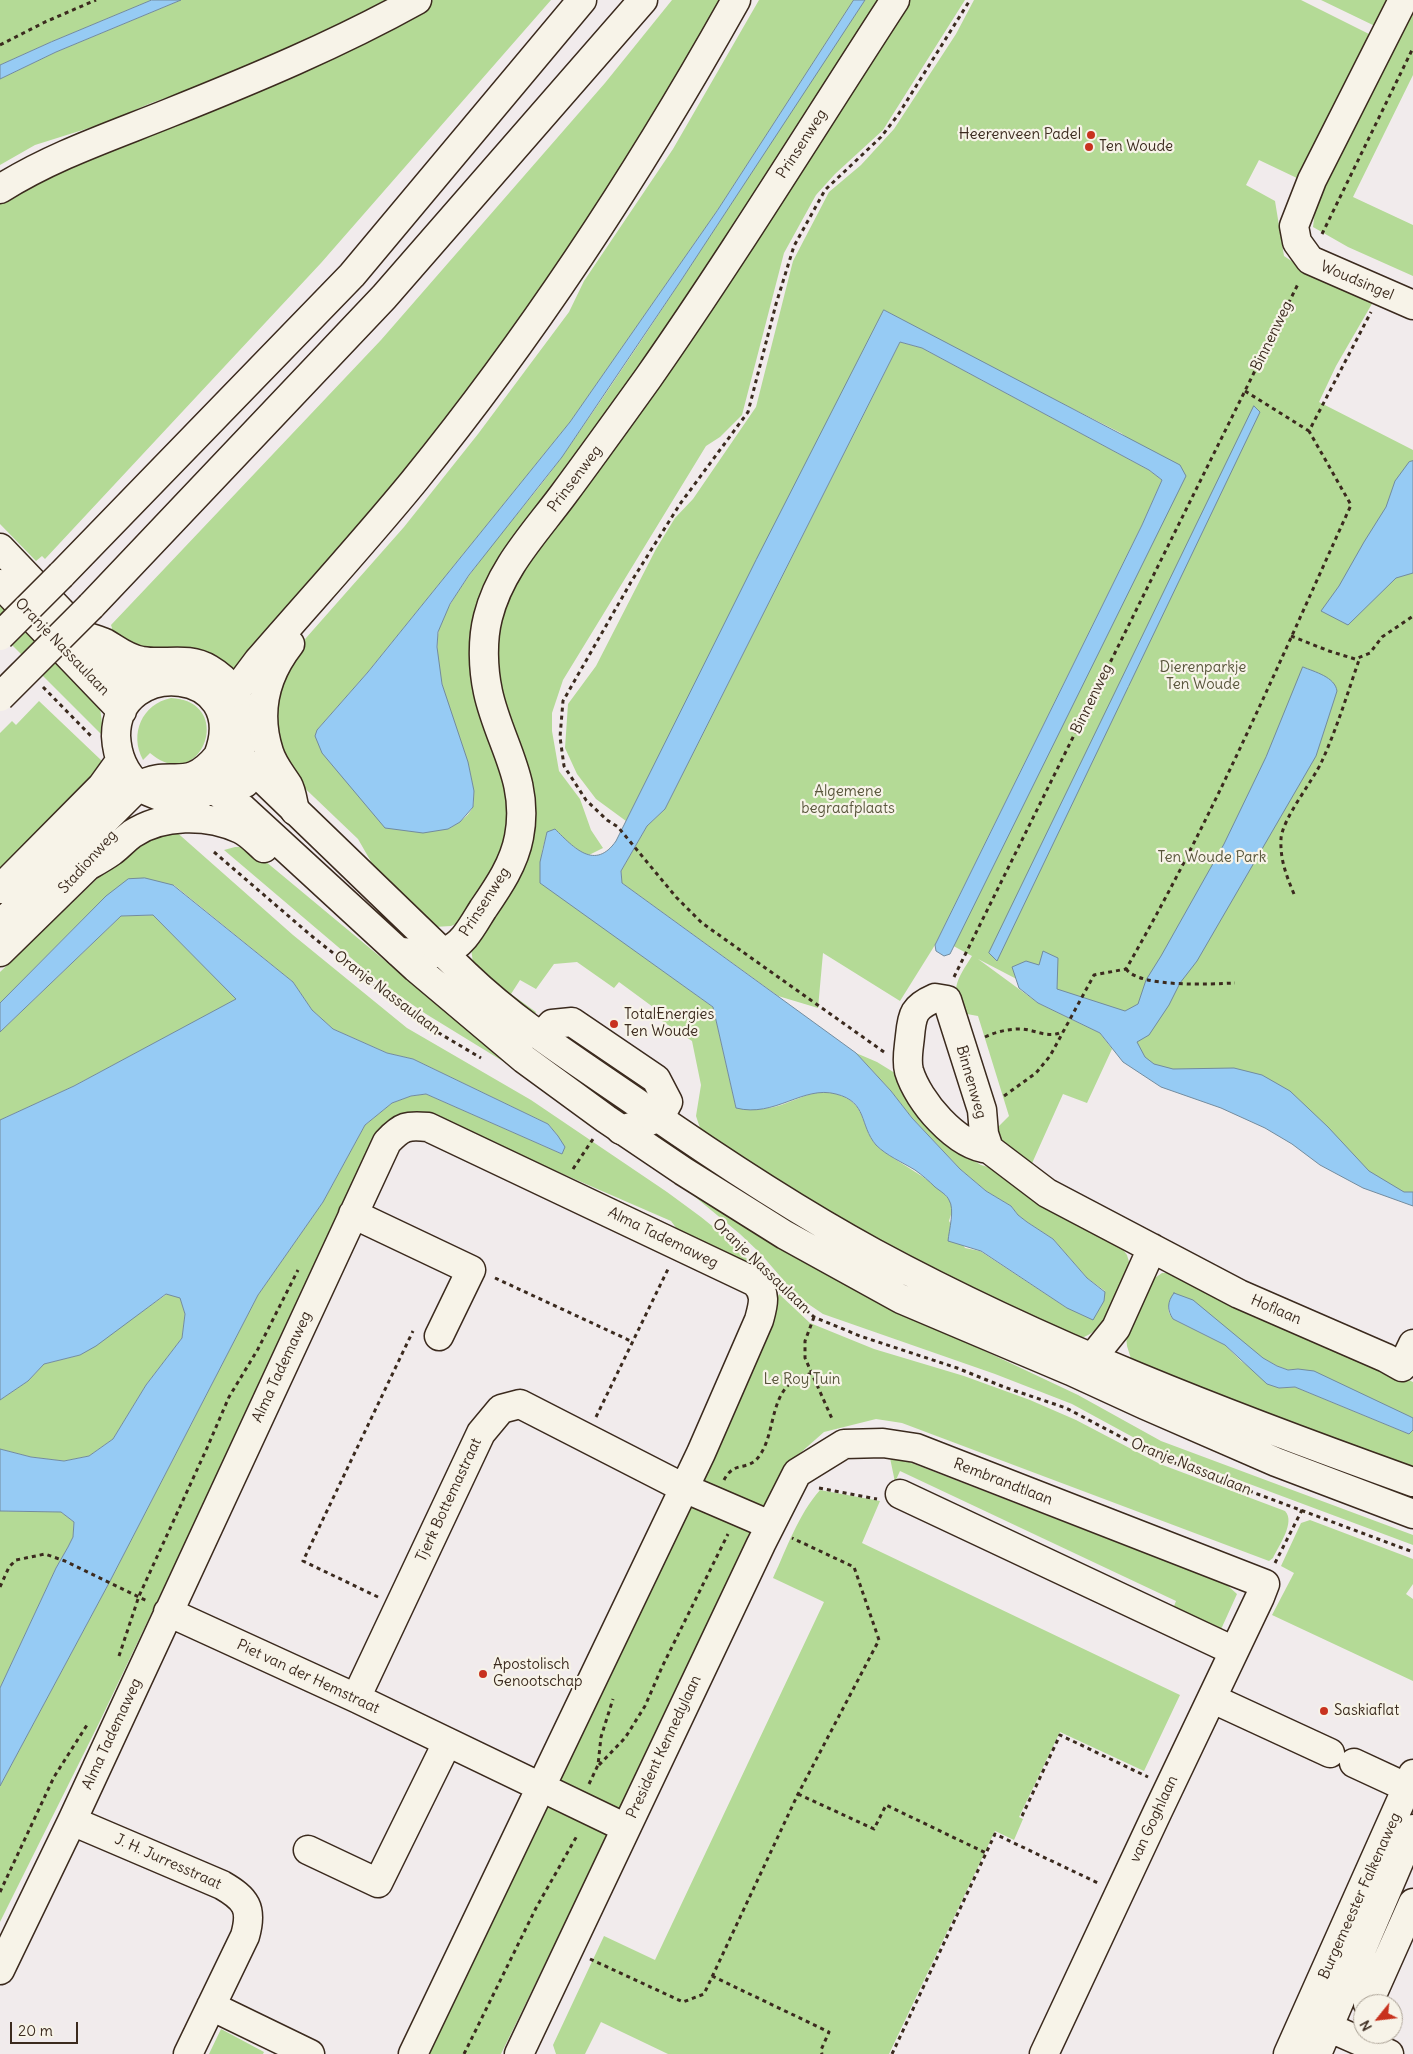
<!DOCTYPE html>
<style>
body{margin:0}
#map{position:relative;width:1413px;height:2054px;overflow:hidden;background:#f1ebec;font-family:Delius,sans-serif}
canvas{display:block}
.north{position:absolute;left:1353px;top:1994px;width:50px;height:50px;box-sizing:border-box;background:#f7f3e8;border:1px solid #aca397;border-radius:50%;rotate:241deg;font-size:14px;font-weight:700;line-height:20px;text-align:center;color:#3b2a1e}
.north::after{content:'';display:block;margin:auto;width:18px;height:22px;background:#c8321e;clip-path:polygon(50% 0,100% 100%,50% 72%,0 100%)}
.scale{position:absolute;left:10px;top:2022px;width:68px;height:22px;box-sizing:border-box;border:2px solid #3b2a1e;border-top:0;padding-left:6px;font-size:15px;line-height:18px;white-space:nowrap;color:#3b2a1e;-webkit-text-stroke:4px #f7f3e8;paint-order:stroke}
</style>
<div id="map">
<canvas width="1413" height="2054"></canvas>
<div class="north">N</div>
<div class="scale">20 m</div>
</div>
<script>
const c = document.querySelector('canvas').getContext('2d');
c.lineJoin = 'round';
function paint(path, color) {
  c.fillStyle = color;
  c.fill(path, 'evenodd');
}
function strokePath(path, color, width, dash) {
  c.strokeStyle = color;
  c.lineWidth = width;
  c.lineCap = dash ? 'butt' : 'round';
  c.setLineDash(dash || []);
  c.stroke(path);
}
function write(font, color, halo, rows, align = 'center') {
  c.font = font + ' Delius,sans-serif';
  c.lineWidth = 4.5;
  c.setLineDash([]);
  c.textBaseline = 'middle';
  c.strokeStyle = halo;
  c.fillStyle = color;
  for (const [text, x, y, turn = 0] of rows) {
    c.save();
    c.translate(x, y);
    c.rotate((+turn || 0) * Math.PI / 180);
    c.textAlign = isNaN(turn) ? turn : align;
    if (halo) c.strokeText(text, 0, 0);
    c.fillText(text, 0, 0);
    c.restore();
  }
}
const green = new Path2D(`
 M 0,0 L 152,0 L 51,42 L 0,65 Z
 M 181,0 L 397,0 L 264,64 L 151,103 L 108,122 L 35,145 L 0,165 L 0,79 L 56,52 Z
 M 433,0 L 551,0 L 321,263 L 45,559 L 42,556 L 36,561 L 0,524 L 0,200 L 390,24 Z
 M 672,0 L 728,0 L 639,150 L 467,399 L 235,674 L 162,650 L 130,644 L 109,632 L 112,628 L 111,625 L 381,340 L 605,83 Z
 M 759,0 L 854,0 L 717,211 L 570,422 L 368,672 L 317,730 L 448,829 C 457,824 469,817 473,806 C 476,796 472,783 470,772 C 460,729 432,681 438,635 C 440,621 449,606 456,595 C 488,545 530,502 564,454 C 668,305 764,151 865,0 L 885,0 L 485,603 L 510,776 L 507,846 L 463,921 L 451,926 L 434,927 L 385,886 L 358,839 L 292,776 L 271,721 L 291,658 L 306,638 L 404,527 L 478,434 L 569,312 L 584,281 L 673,149 Z
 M 908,0 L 965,0 L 883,130 L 835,174 L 816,195 L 784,253 L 742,415 L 720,437 L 706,446 L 563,680 L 552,713 L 552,731 L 559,771 L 580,799 L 591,830 L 603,848 L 587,856 L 570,844 L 555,829 L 547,833 L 542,851 L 540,882 L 713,1007 L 736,1108 C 748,1108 762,1110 774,1107 C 795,1102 814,1087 836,1094 C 868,1103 859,1125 876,1145 C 891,1161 948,1185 952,1206 C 953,1211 950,1217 949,1221 L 965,1248 L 980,1251 L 1067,1308 L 1105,1291 L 1087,1278 L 1053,1239 L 1027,1222 L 1018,1215 L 1011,1206 L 986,1191 L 960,1169 L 912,1118 L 891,1091 L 856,1053 L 877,1062 L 903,1078 L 953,1148 L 981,1165 L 995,1169 L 1118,1243 L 1127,1255 L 1130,1265 C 1121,1286 1107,1329 1084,1337 C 1080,1339 1074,1338 1069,1338 L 916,1269 L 703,1137 L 696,1116 L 701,1085 L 692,1041 L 650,1013 L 653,1007 L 619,982 L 614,988 L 577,962 L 554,964 L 536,989 L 520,980 L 511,994 L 536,1012 L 533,1017 L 473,963 L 471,948 L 517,869 L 504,715 L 493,651 L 504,593 Z
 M 974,0 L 1301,0 L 1373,36 L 1299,179 L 1259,160 L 1246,185 L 1275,201 L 1284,256 L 1311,274 L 1373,302 L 1336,366 L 1319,402 L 1413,450 L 1413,1199 L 1375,1185 L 1299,1119 L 1142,1065 L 1082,1013 L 978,959 L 1038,1003 L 1100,1033 L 1112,1049 L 1087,1103 L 1063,1094 L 1029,1170 L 998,1145 L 995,1130 L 1009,1116 L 978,1016 L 961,1013 C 951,986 957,980 972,956 L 946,942 L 1175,474 L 1121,433 L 964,354 L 884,310 L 626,821 L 596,799 L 577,774 L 565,748 L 568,704 L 596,666 L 656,549 L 675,518 L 693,499 L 756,407 L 793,261 L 829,192 L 861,165 L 894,129 L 956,34 Z
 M 1321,0 L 1391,0 L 1377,27 Z
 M 1413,9 L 1413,75 L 1353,197 L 1413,225 L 1413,276 L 1348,247 L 1313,227 L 1317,195 Z
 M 900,342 L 922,348 L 1149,470 L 1162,480 L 1142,525 L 935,945 L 900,1001 L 823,953 L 818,1008 L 778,996 L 622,883 L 621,871 L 647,826 L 665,809 Z
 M 0,602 L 100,708 L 102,723 L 101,734 L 0,633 Z
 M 171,698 C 237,701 201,797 150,753 L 143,760 C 129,734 142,704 171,698 Z
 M 39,701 L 102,761 L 94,778 L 0,881 L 0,733 L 12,721 L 16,725 Z
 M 173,829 L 293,935 L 407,1028 L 531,1100 L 667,1192 L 701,1217 L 727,1238 L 749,1261 L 759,1278 L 680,1233 L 671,1221 L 434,1118 L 421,1115 L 301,1300 L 99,1723 L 0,1922 L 0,1786 L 109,1583 L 258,1295 L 323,1202 L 365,1125 L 392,1103 L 411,1096 L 426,1094 L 562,1154 L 558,1136 L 548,1124 L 413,1059 L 387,1053 L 333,1029 L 312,1010 L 293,982 L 174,885 L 106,896 L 0,1003 L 0,972 L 129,848 Z
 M 235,847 L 245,847 L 259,856 L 514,1068 L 426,1014 L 377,980 L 224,850 Z
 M 153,915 L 237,999 L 74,1086 L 0,1120 L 0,1032 L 121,916 Z
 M 677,1182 L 900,1311 L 1078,1395 L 1161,1441 L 1413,1535 L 1413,1545 L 1153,1448 L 1072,1404 L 995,1374 L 823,1314 L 798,1297 L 760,1253 L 740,1234 Z
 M 1162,1273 L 1178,1273 L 1413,1382 L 1413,1418 L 1298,1369 L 1288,1370 L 1277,1366 L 1168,1306 L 1169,1313 L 1173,1319 L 1225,1345 L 1241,1361 L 1279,1388 L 1295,1387 L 1409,1434 L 1413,1430 L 1413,1475 L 1132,1362 L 1127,1346 L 1126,1336 L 1149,1282 Z
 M 167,1294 L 180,1297 L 185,1314 L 182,1338 L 146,1385 L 113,1439 L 89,1456 L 64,1461 L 31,1457 L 0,1449 L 0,1400 L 28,1381 L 44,1364 L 80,1355 Z
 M 779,1294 L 810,1323 L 874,1349 L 964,1376 L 1030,1400 L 1076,1420 L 1160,1464 L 1285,1511 C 1296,1522 1278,1547 1273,1558 L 1269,1561 L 902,1423 L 876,1419 L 824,1432 L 790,1462 L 501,2054 L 422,2054 Z
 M 890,1458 L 909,1462 L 1227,1585 L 1237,1594 L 1218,1636 L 1171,1614 L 1176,1601 L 900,1471 L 895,1482 Z
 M 820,1490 L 880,1501 L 862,1543 L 1180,1695 L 1144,1771 L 1060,1732 L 1019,1817 L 1023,1819 L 1014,1840 L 995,1831 L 889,2054 L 668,2054 L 601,2022 L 585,2054 L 556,2054 L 553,2045 L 604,1936 L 655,1960 L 824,1602 L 773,1578 C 787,1548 798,1515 820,1490 Z
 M 0,1511 L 61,1512 L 74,1522 L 73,1537 L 68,1547 L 56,1568 L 0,1688 Z
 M 1310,1520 L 1413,1559 L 1413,1584 L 1406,1594 L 1413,1599 L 1413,1681 L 1272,1615 L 1294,1573 L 1281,1566 L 1301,1523 Z
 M 221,2029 L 264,2052 L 263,2054 L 209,2054 Z`);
const water = new Path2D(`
 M 152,0 L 181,0 L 56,52 L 0,79 L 0,65 L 51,42 Z
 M 854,0 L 865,0 L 680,282 L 562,457 L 469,575 L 450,604 L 438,632 L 437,647 L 442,684 L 468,762 L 474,791 L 473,807 L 460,822 L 448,829 L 423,833 L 385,828 L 322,753 L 315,736 L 317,730 L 368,672 L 570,422 L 717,211 Z
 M 884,310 L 1180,465 L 1186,476 L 950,954 L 944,956 L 936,951 L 935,945 L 1142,525 L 1162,480 L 1149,470 L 922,348 L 900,342 L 665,809 L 647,826 L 621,871 L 622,883 L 856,1053 L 891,1091 L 912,1118 L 960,1169 L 986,1191 L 1011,1206 L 1018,1215 L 1027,1222 L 1053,1239 L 1087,1278 L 1105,1292 L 1104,1301 L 1093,1320 L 1067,1308 L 981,1251 L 948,1241 C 949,1230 955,1209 949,1200 C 947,1195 940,1191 935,1187 C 929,1181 922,1175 915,1170 C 902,1162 887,1156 876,1145 C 859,1125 868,1102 836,1094 C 803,1085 775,1118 736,1108 L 713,1007 L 540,883 L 540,862 L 547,832 L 555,829 C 574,848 595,871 616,841 L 756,560 Z
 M 1254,406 L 1260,412 L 997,961 L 989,953 Z
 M 1413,461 L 1413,573 L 1396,578 L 1348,625 L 1321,611 L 1339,586 L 1364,542 L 1386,507 L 1395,481 L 1409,462 Z
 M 1303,667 C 1315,672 1335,677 1337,691 L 1316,756 L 1197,961 L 1180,983 L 1169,1005 L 1149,1035 L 1137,1042 L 1145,1057 L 1154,1064 L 1173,1069 L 1234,1068 L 1262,1075 L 1290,1091 L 1328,1127 L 1369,1171 L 1404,1192 L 1413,1192 L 1413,1206 L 1363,1188 L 1320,1165 L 1292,1144 L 1265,1128 L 1221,1108 L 1161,1087 L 1123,1062 L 1100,1033 L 1038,1003 L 1019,988 L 1012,967 L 1026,961 L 1039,965 L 1043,951 L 1058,958 L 1057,989 L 1125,1011 L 1138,1004 L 1146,980 L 1161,956 L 1224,844 L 1266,757 Z
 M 145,878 L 173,885 L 293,982 L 312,1010 L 333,1029 L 387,1053 L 413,1059 L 548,1124 L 558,1136 L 565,1147 L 562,1154 L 426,1094 L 411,1096 L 392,1103 L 365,1125 L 323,1202 L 258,1295 L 109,1583 L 0,1786 L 0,1688 L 56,1568 L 68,1547 L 73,1537 L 74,1522 L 61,1512 L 0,1511 L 0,1449 L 31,1457 L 64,1461 L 89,1456 L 113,1439 L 146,1385 L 182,1338 L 185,1314 L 180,1298 L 166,1294 L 96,1346 L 80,1355 L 44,1364 L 28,1381 L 0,1400 L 0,1120 L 74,1086 L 236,999 L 153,915 L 121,916 L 0,1032 L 0,1003 L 106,896 L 128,879 Z
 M 1174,1293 L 1193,1300 L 1263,1358 L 1277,1366 L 1288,1370 L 1298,1369 L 1314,1371 L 1409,1416 L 1413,1418 L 1413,1430 L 1409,1434 L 1295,1387 L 1279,1388 L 1267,1384 L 1225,1345 L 1173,1319 C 1167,1310 1167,1302 1174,1293 Z`);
const path = new Path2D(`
 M 0,45 L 45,22 L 96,0
 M 1322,234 L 1413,48
 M 1245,391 L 1309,431
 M 1291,636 L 1329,651 L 1355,659 L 1370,653 L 1382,637 L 1413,616
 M 43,687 L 91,736
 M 214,852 L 314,938 L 422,1023 L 481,1058
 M 1294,894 C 1286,875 1280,859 1281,839 C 1282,819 1313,781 1322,761 C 1337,728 1348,692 1360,657
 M 1126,969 C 1140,988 1211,984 1235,983
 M 954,977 L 1299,282
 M 985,1037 C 996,1032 1007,1029 1020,1029 C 1035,1029 1049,1040 1063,1031
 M 884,1052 L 702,923 L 676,897 L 618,827 L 607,820 L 586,800 L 564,766 L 560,737 L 563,701 L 631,582 L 680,504 L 748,412 L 776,304 L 794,246 L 825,190 L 881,137 L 898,115 L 970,0
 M 1004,1096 L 1036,1073 L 1050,1056 L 1094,975 L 1126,969 C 1212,820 1280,661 1351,505 L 1309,431 L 1371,312
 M 573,1169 L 593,1139
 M 728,1231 L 749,1250
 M 495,1278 L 633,1342
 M 788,1294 L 814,1317 L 860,1336 L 957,1368 L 1004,1387 L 1066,1408 L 1161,1458 L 1413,1552
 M 814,1317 L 805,1341 L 805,1358 L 833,1421
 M 596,1417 L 669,1267
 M 724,1480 C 735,1459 748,1473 760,1455 C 775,1433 770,1398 793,1381 C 798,1378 805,1376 811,1373
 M 819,1488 L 877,1499
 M 1275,1563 L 1302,1510
 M 0,1587 L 9,1567 L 16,1560 L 45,1554 L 65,1561 L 147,1601
 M 378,1597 L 303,1561 L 413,1331
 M 119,1656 L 139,1596 L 207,1448 L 229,1397 L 258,1349 L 298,1270
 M 599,1765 L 625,1738 L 645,1706 L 662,1667 L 728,1534
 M 589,1784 L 598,1765 L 601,1737 L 613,1699
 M 798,1794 L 874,1829 L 886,1805 L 986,1853
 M 1022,1816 L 1060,1735 L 1148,1777
 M 0,1892 L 54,1777 L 87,1725
 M 590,1959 L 683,2002 L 704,1994 L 798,1794 L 879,1640 L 854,1567 L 792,1538
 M 712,1976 L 829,2032 L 821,2050 L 822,2054
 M 464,2054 L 536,1908 L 578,1834
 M 892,2054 L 995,1834 L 1098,1883`);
const minor = new Path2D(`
 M 1403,0 L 1312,180 L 1294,226 L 1297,242 L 1310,260 L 1413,305
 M 399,952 C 413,952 432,956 445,951 C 463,946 474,923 483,909 C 498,887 514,864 519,837 C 530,780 499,743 488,692 C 483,669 482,640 488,617 C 500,569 534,534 563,495 C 592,456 620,417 648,378 C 734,255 813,126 895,0
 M 935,998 L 947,1000 L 982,1110 L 984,1134 L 989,1149 C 956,1146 918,1101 909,1071 C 906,1060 909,1047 910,1036 C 912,1014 914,1007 935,998 Z
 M 541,1036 L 552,1024 L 572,1022 L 656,1079 L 668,1102 C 658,1124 642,1123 621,1130
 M 989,1149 L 1047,1193 L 1239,1294 L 1386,1358 L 1402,1367 L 1413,1344
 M 353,1214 L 471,1270 L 439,1336
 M 1072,1370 L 1092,1358 L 1116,1328 L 1152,1248
 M 900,1494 L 1234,1651
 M 168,1612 L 356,1698 L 626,1828
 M 356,1698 L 481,1433 L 501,1409 L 520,1404 L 684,1488 L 770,1525
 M 1213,1699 L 1330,1753
 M 1354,1763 L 1408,1788
 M 72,1821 L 222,1885 C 246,1899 253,1908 245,1936 L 188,2054
 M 308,1850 L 378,1883 L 447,1743
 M 0,1970 L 72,1821 L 387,1142 C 402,1126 407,1125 428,1127 L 755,1282 C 767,1294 763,1305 759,1320 L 701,1453 L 413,2054
 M 1368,2004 L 1413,1903
 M 211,2006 L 310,2054
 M 1312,2020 L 1389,2054
 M 519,2054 L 761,1544 L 797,1473 L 844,1444 L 883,1443 L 916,1448 L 1265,1584 L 1260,1597 C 1187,1749 1115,1901 1044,2054
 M 1288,2054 L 1413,1774
 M 1317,2054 L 1413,1829`);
const major = new Path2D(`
 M 0,548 L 83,635 L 100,661 L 126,680 L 145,687
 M 0,584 L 122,711
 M 83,635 C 90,638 98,640 105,643 C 117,650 127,659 142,661 C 165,665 188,656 209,669 C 288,716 218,838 139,786 C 172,767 186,795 218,756 L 245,783
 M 239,756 L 466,975 C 518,1025 581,1064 640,1105 C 716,1158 793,1209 874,1253 C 1046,1346 1229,1416 1413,1482
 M 212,789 L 242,808 L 416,968 L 524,1059 L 606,1119 L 683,1171 L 785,1235 L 901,1299 L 1071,1371 L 1145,1405 L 1276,1462 L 1413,1514
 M 88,866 C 95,862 104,857 111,852 C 118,847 124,840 132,834 C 162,814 207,814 240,829 C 249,833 257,842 264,848
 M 0,889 L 102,786 L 120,761
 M 0,925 L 139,786 C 124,773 117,756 116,736 C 116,655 253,666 218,756
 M 0,952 L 88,866 L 96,850`);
const highway = new Path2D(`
 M 0,189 C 52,156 112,136 169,113 C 254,79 338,44 417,0
 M 61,575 L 352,275 L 582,0
 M 91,606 L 384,297 L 643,0
 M 290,644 C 265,676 256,712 269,752 C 273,765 281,774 288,785 C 292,792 293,803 295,811
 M 234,693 L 258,661 C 310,601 364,542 414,481 C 536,331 642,168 736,0`);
const highwayBridge = new Path2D(`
 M 0,636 L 61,575
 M 0,697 L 91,606`);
const markers = [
 [1091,135,5,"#c8321e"],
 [1089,147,5,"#c8321e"],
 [614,1024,5,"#c8321e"],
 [483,1674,5,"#c8321e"],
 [1324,1711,5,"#c8321e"]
];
const poiNames = [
 ["Heerenveen Padel",1081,135,"right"],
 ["Ten Woude",1099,147],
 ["TotalEnergies",624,1015],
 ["Ten Woude",624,1032],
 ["Apostolisch",493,1665],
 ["Genootschap",493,1682],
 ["Saskiaflat",1334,1711]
];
const streetNames = [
 ["Prinsenweg",802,144,-57],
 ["Woudsingel",1357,281,23],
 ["Binnenweg",1272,336,-64],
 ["Prinsenweg",575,479,-53],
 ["Oranje Nassaulaan",62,647,46],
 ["Binnenweg",1092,699,-64],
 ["Stadionweg",88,862,-48],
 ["Prinsenweg",485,902,-57],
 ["Oranje Nassaulaan",387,993,37],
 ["Binnenweg",971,1082,74],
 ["Alma Tademaweg",663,1238,26],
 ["Oranje Nassaulaan",761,1266,44],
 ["Hoflaan",1276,1310,23],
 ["Alma Tademaweg",282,1367,-65],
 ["Oranje Nassaulaan",1191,1467,22],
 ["Rembrandtlaan",1003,1482,21],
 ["Tjerk Bottemastraat",449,1500,-65],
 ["Piet van der Hemstraat",308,1677,25],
 ["Alma Tademaweg",112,1734,-65],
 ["President Kennedylaan",664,1747,-65],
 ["van Goghlaan",1154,1819,-65],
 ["J. H. Jurresstraat",168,1862,24],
 ["Burgemeester Falkenaweg",1360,1896,-66]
];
const parkNames = [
 ["Dierenparkje",1203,668],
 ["Ten Woude",1203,685],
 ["Algemene",848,792],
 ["begraafplaats",848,809],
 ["Ten Woude Park",1212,858],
 ["Le Roy Tuin",802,1380]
];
paint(green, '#b4da96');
paint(water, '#96cbf4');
strokePath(water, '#728b9e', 1);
strokePath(minor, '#3b2a1e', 31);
strokePath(major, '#3b2a1e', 31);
strokePath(highway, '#3b2a1e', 31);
strokePath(path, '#3b2a1e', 3, [4, 4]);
strokePath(minor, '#f7f3e8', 28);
strokePath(major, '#f7f3e8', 28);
strokePath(highway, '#f7f3e8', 28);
strokePath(highwayBridge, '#3b2a1e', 31, []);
strokePath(highwayBridge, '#f7f3e8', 28);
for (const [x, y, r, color] of markers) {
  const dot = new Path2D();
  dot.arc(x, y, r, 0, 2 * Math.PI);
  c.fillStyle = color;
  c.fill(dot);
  strokePath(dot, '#f7f3e8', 2);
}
write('15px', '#3b2a1e', '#f7f3e8', poiNames, 'left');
write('15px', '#3b2a1e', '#f7f3e8', streetNames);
write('15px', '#59563c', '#f7f3e8', parkNames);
</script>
